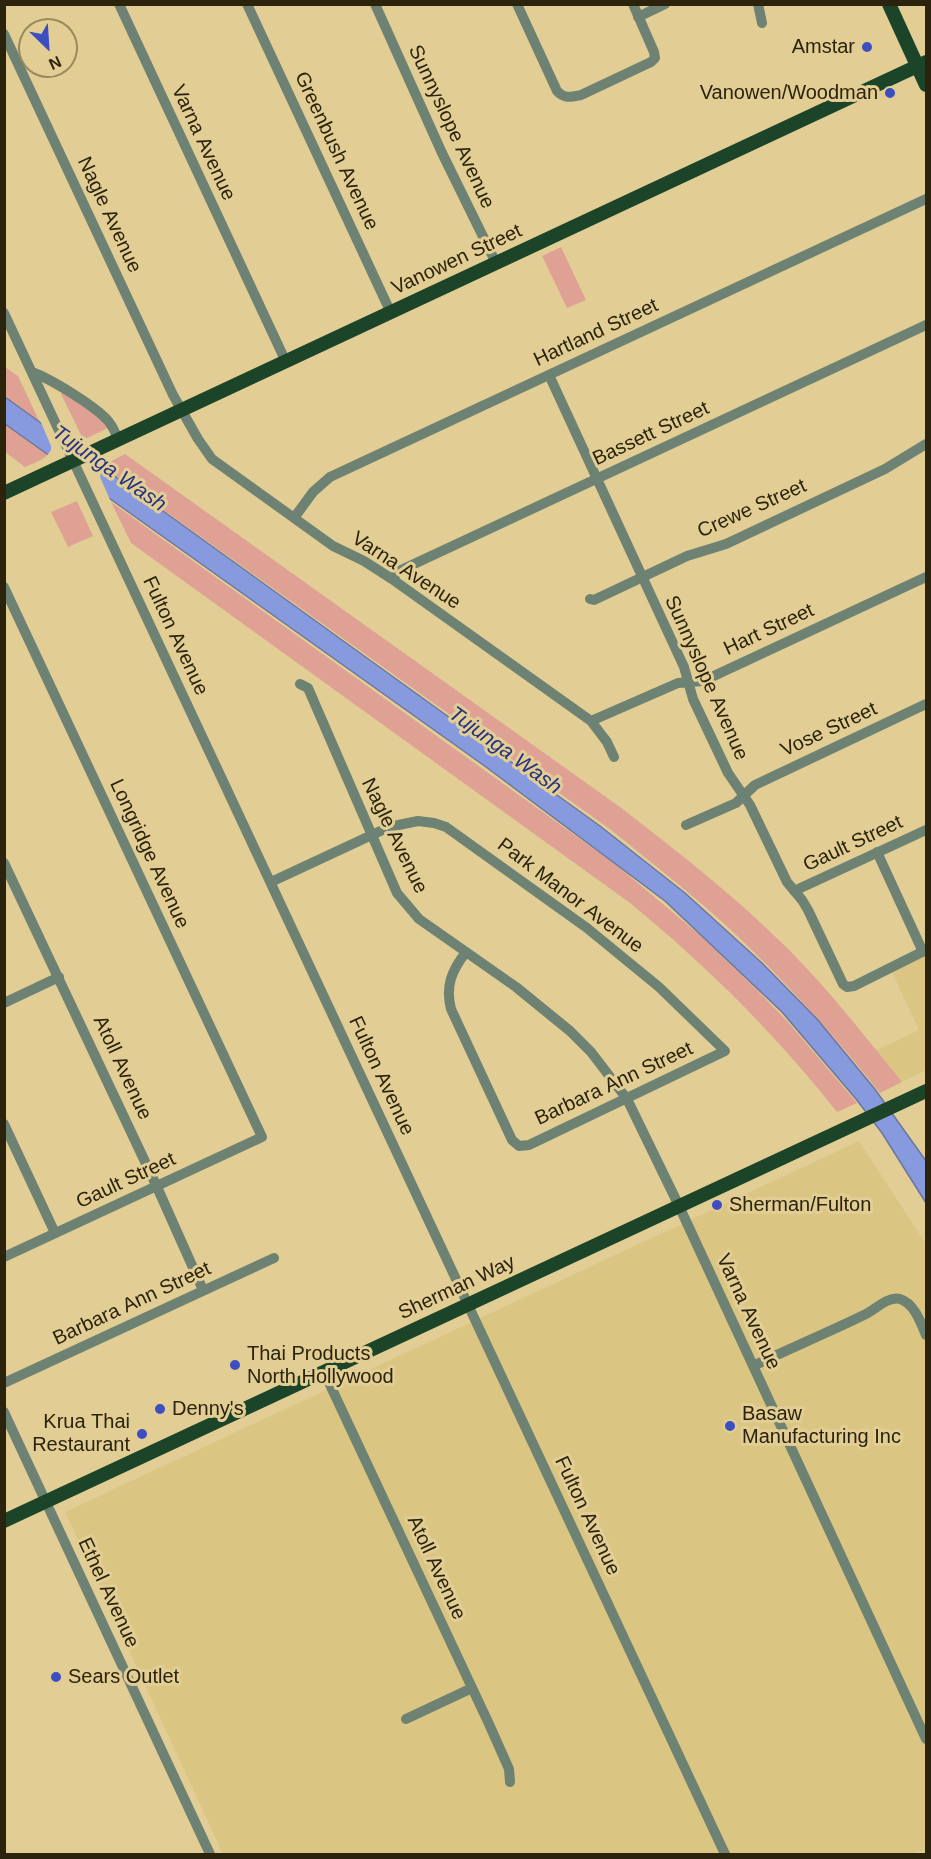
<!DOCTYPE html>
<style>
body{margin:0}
#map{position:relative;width:931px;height:1859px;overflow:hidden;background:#e2ce94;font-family:Arial,sans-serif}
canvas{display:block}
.frame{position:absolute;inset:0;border:6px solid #2b230c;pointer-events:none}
.north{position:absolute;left:18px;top:18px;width:60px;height:60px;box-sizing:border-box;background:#e2ce94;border:2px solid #998a5e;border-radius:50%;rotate:155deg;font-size:16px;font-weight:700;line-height:24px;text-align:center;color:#2b230c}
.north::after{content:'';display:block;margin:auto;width:21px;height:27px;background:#3d4ec1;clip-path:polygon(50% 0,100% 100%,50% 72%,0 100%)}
</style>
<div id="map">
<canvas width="931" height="1859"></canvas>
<div class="frame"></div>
<div class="north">N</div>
</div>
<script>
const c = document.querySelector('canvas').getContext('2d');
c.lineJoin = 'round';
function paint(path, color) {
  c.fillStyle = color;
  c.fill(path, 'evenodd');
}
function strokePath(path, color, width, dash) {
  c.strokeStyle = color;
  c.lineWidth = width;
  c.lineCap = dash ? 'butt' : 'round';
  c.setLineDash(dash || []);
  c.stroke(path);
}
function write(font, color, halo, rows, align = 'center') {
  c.font = font + ' Arial,sans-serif';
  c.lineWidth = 6;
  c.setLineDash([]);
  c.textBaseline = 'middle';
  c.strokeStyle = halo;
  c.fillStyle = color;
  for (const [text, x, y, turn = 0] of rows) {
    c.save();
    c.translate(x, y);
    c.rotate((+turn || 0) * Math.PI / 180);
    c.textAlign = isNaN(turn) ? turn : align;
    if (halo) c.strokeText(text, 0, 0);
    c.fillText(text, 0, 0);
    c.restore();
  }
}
const built = new Path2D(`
 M 926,954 L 926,1070 L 902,1082 L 876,1050 L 919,1030 L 891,970 Z
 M 859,1141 L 926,1244 L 926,1850 L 904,1854 L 223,1854 L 65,1512 Z`);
const green = new Path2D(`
 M 561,247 L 586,300 L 567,308 L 542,256 Z
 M 5,367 L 18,376 L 51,446 C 50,459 36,462 25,467 L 5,452 Z
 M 64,392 L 99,417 L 108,428 L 87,438 L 82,437 L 61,394 Z
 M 125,454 L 620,807 C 694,864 768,922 829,993 C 854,1022 878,1052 902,1082 L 880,1093 C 834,1035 785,981 731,930 C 693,895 652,863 611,830 L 102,466 Z
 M 77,501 L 93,536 L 68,547 L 51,512 Z
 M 111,502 L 615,864 L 701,936 L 754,987 L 788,1022 L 857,1103 L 837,1112 C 776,1035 707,966 630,903 L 131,543 Z`);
const water = new Path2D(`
 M 5,397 L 600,826 L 685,893 L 762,963 L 817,1019 L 874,1088 L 926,1161 L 926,1203 L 882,1133 L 856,1099 L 782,1012 L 665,901 L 486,767 L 5,424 Z`);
const pier = new Path2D(`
 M 40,420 L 102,466 L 100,477 L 111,502 L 46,457 L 51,450 L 51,446 Z`);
const minor = new Path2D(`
 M 119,4 L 286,362
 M 247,4 L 391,313
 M 375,4 L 442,153 L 496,263
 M 517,4 L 557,91 C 564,99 571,97 581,95 L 651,62 L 655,58 L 654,52 L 633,4
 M 758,4 L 762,23
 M 638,17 L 665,4
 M 4,34 L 173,395 L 198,439 L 212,459 L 333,546 L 364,561 L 392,579 L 591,721 L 607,742 L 614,757
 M 4,313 L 725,1854
 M 32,372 C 51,379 97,407 109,422 C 113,427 116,434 118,440
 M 549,375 L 684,667 L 693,699 L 728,773 L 750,805 L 787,882 L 802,900 L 808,910 L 843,984 L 847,987 L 854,986 L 926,950
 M 294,518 L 313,492 L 330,477 L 926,199
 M 392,579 L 399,571 L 926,325
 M 4,587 L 262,1137 L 4,1257
 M 590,599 L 594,600 L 687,556 L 726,544 L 885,469 L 926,444
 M 300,684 L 308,688 L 397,893 L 419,919 L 516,987 L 570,1031 L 591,1052 L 627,1099 L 679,1206 L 926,1739
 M 591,721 L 678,683 L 703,681 L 926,577
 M 686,825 L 736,803 L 755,785 L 926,704
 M 877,852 L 923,952
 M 4,863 L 157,1187 L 203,1290
 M 271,882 L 389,827 L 418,821 L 434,823 L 446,827 L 587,928 L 659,987 L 725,1051 L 529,1145 L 519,1146 L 512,1140 L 451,1009 C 445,986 452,970 466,952
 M 794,891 L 926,830
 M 4,1003 L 59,977
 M 4,1124 L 55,1233
 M 753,1366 C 791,1348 829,1332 866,1314 C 876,1309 888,1296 900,1299 C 914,1303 921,1323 926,1335
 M 324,1372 L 489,1724 L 509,1769 L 510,1782
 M 4,1383 L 274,1258
 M 4,1412 L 210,1854
 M 406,1719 L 472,1688`);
const major = new Path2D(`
 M 889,4 L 926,85
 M 4,493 L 926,62
 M 4,1521 L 926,1091`);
const markers = [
 [867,47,6,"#3d4ec1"],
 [890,93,6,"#3d4ec1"],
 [717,1205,6,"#3d4ec1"],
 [235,1365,6,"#3d4ec1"],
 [160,1409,6,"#3d4ec1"],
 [730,1426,6,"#3d4ec1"],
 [142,1434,6,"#3d4ec1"],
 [56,1677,6,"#3d4ec1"]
];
const poiNames = [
 ["Amstar",855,47,"right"],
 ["Vanowen/Woodman",878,93,"right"],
 ["Sherman/Fulton",729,1205],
 ["Thai Products",247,1354],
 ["North Hollywood",247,1377],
 ["Denny's",172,1409],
 ["Basaw",742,1414],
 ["Manufacturing Inc",742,1437],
 ["Krua Thai",130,1422,"right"],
 ["Restaurant",130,1445,"right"],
 ["Sears Outlet",68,1677]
];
const streetNames = [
 ["Sunnyslope Avenue",451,127,65],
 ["Varna Avenue",203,143,65],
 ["Greenbush Avenue",336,151,65],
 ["Nagle Avenue",109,215,65],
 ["Vanowen Street",457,260,-25],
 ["Hartland Street",596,333,-25],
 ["Bassett Street",651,434,-25],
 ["Crewe Street",752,509,-24],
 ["Varna Avenue",406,571,33],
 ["Hart Street",769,630,-25],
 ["Fulton Avenue",175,636,65],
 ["Sunnyslope Avenue",706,678,66],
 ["Vose Street",829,730,-25],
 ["Nagle Avenue",394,836,64],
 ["Gault Street",853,844,-25],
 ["Longridge Avenue",149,854,65],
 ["Park Manor Avenue",570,896,37],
 ["Atoll Avenue",122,1068,65],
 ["Fulton Avenue",381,1076,65],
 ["Barbara Ann Street",614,1084,-25],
 ["Gault Street",126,1181,-25],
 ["Sherman Way",457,1288,-25],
 ["Barbara Ann Street",132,1304,-25],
 ["Varna Avenue",748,1312,65],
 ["Fulton Avenue",587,1516,65],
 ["Atoll Avenue",436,1568,65],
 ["Ethel Avenue",108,1593,65]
];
const waterNames = [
 ["Tujunga Wash",109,469,35],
 ["Tujunga Wash",505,751,36]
];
paint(built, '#dbc583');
paint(green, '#e0a195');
paint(water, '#879add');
strokePath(water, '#6b769e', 1.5);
paint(pier, '#e2ce94');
strokePath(minor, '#6d8272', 10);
strokePath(major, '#1b4428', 14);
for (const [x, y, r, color] of markers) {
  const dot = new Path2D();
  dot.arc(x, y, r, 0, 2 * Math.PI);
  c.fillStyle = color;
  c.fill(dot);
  strokePath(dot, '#e2ce94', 2);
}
write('20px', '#2b230c', '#e2ce94', poiNames, 'left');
write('20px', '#2b230c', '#e2ce94', streetNames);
write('italic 21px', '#263280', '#e2ce94', waterNames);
</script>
